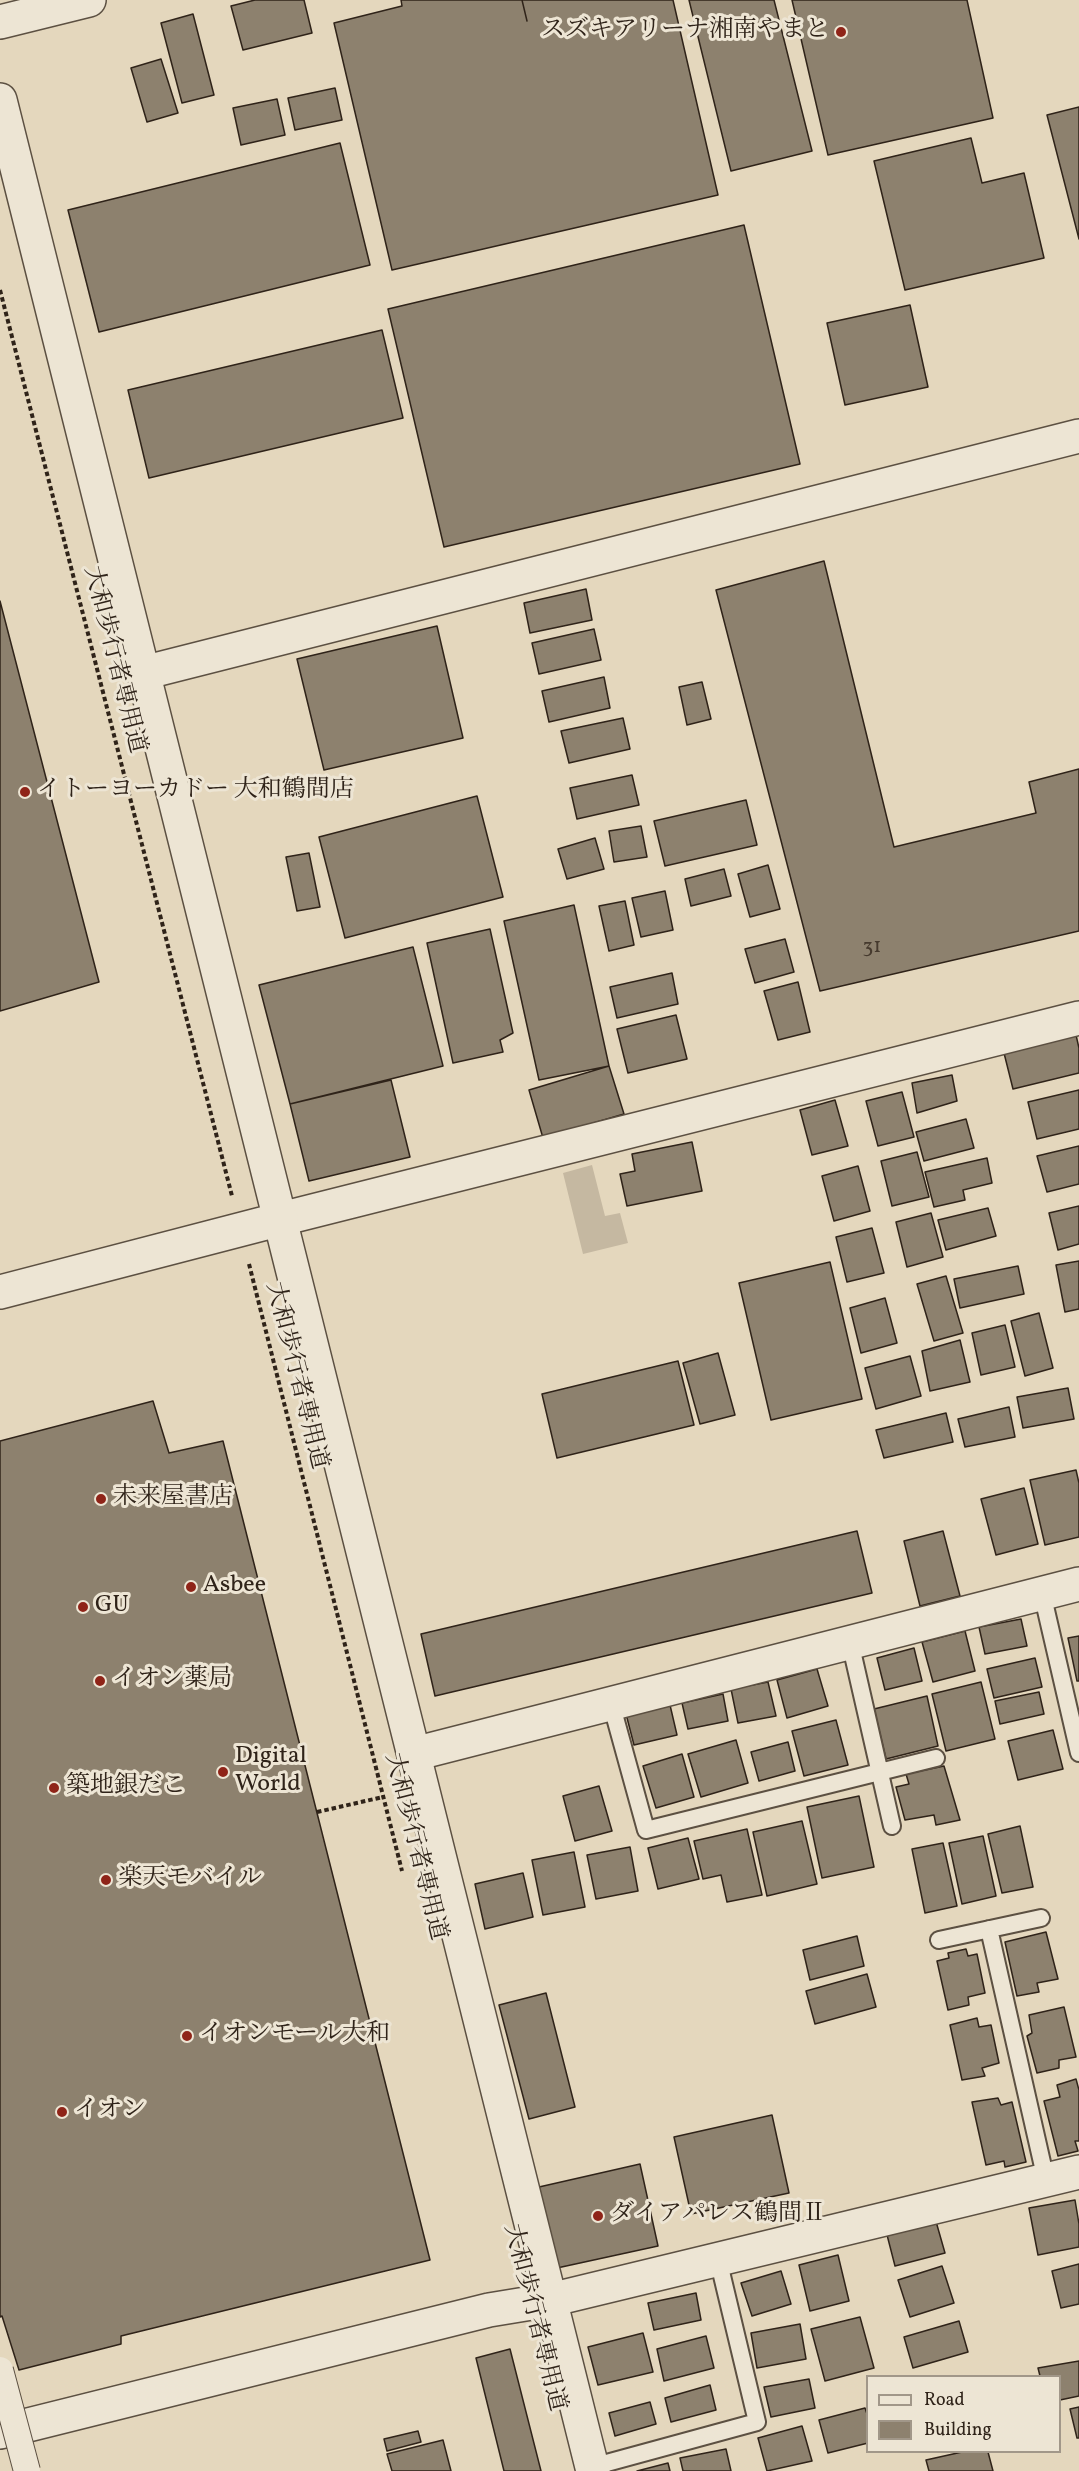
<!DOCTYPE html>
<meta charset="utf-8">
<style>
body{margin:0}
#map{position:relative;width:1079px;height:2471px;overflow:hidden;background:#e4d7bd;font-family:Vollkorn,serif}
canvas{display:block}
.legend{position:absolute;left:866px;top:2375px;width:195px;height:78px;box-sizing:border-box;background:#ede5d4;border:2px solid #a19789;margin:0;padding:8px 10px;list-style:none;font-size:18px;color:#2f2319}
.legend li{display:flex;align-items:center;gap:12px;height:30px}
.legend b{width:30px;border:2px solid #a19789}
</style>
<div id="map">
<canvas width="1079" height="2471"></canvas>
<ul class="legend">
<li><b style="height:8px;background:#ede5d4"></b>Road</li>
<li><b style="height:16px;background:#8d816e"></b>Building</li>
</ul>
</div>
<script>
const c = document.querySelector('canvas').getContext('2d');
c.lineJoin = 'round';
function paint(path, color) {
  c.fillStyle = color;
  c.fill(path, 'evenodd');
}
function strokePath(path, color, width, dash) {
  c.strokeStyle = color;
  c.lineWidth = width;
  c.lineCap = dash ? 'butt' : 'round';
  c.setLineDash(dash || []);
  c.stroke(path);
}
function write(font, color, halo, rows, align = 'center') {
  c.font = font + ' Vollkorn,"Noto Serif JP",serif';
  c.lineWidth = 6;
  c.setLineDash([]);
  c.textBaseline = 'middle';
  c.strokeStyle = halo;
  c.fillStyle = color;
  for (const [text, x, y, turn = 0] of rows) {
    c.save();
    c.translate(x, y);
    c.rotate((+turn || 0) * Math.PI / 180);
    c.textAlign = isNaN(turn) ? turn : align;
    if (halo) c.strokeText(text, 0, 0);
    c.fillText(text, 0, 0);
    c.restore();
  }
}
const green = new Path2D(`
 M 592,1165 L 605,1216 L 620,1213 L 628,1243 L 583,1254 L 563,1173 Z`);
const building = new Path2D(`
 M 255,0 L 304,0 L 312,33 L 243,50 L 231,6 Z
 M 401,0 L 522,0 L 527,21 L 522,0 L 673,0 L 718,195 L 392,270 L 334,23 L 402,6 Z
 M 689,0 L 774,0 L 812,151 L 731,171 Z
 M 792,0 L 967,0 L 993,118 L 828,155 Z
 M 193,14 L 214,95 L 182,103 L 161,23 Z
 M 161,59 L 178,113 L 147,122 L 131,68 Z
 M 335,88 L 342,120 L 295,130 L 288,98 Z
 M 277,99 L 285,135 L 241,145 L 233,108 Z
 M 1079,107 L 1079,239 L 1047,115 Z
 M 971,138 L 982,183 L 1024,173 L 1044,258 L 905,290 L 874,161 Z
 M 340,143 L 370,265 L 99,332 L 68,210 Z
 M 744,225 L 800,464 L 444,547 L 388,309 Z
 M 910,305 L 928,387 L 845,405 L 827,323 Z
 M 382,330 L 403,418 L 149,478 L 128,390 Z
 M 824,561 L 894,847 L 1036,813 L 1029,782 L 1079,769 L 1079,931 L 820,991 L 716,590 Z
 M 586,589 L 592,620 L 530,633 L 524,603 Z
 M 0,601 L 99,982 L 0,1011 Z
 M 437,626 L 463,738 L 324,770 L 297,659 Z
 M 594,629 L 601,660 L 539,674 L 532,643 Z
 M 604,677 L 610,708 L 549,722 L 542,691 Z
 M 702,682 L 711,719 L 687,725 L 679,687 Z
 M 623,718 L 630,749 L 569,763 L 561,731 Z
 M 632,775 L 639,805 L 577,819 L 570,788 Z
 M 477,796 L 503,897 L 345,938 L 319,837 Z
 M 746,800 L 757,845 L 665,866 L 654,821 Z
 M 641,826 L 647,857 L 614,862 L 609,831 Z
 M 595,838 L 604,869 L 567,879 L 558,849 Z
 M 309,853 L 320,907 L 297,911 L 286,857 Z
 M 768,865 L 780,909 L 750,917 L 738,874 Z
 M 724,869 L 731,896 L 691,906 L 685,879 Z
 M 665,891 L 673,930 L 641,937 L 632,898 Z
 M 625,901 L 634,945 L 609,951 L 599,906 Z
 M 574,905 L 609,1066 L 539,1080 L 504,921 Z
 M 490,929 L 513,1033 L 500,1040 L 503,1052 L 453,1063 L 427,943 Z
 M 785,939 L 794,972 L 755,983 L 745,949 Z
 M 413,947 L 443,1066 L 290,1104 L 259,985 Z
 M 672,973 L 678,1004 L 617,1018 L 610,987 Z
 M 798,982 L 810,1032 L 778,1040 L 764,991 Z
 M 676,1015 L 687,1059 L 628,1073 L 617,1029 Z
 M 1076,1035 L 1079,1048 L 1079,1073 L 1013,1089 L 1004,1053 Z
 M 609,1066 L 624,1114 L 543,1138 L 529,1090 Z
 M 952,1075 L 957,1101 L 917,1113 L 912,1083 Z
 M 391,1080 L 410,1157 L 309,1181 L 290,1104 Z
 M 1079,1090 L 1079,1129 L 1037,1139 L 1028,1102 Z
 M 902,1092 L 914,1137 L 878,1146 L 866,1101 Z
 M 835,1100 L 848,1146 L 812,1155 L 800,1110 Z
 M 966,1119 L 974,1148 L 924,1161 L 916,1132 Z
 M 692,1142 L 702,1191 L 627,1206 L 620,1174 L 635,1171 L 632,1154 Z
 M 1079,1146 L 1079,1184 L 1047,1192 L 1037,1156 Z
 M 917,1152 L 929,1197 L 892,1206 L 881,1161 Z
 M 987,1158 L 992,1183 L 963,1190 L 965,1200 L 934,1207 L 925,1172 Z
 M 858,1166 L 870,1211 L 834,1221 L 822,1176 Z
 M 1079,1206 L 1079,1244 L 1058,1250 L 1049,1213 Z
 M 988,1208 L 996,1236 L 946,1250 L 938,1220 Z
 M 931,1213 L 943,1257 L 907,1267 L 896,1222 Z
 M 872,1228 L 884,1273 L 847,1282 L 836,1237 Z
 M 1079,1261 L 1079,1309 L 1065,1312 L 1056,1265 Z
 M 830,1262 L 862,1399 L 771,1420 L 739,1283 Z
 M 1018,1266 L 1024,1294 L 960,1308 L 954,1279 Z
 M 946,1276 L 963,1333 L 934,1341 L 917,1284 Z
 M 885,1298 L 897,1343 L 861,1353 L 850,1308 Z
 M 1039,1313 L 1053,1368 L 1025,1376 L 1011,1321 Z
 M 1005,1325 L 1015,1367 L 981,1375 L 972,1333 Z
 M 960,1340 L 970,1382 L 930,1391 L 922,1351 Z
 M 718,1353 L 735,1415 L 700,1424 L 683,1363 Z
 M 910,1356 L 921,1396 L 876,1409 L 865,1368 Z
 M 678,1361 L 694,1425 L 557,1458 L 542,1394 Z
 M 1068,1388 L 1074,1419 L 1023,1428 L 1017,1397 Z
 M 153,1401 L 169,1453 L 223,1441 L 430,2260 L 121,2336 L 121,2344 L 19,2370 L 2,2316 L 0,2317 L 0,1441 Z
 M 1009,1407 L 1015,1437 L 965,1447 L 958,1419 Z
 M 946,1413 L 953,1442 L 884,1458 L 876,1430 Z
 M 1076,1470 L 1079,1483 L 1079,1537 L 1045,1545 L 1030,1480 Z
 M 1024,1488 L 1038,1544 L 996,1555 L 981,1499 Z
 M 857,1531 L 872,1593 L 435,1696 L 421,1634 Z
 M 943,1531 L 960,1596 L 920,1606 L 904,1541 Z
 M 1021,1619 L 1027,1646 L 985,1654 L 979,1627 Z
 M 965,1631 L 975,1671 L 933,1682 L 922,1642 Z
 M 1079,1636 L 1079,1681 L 1077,1681 L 1068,1638 Z
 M 914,1648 L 922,1681 L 885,1690 L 877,1658 Z
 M 1035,1658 L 1042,1687 L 994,1698 L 987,1669 Z
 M 817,1669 L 828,1706 L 787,1718 L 777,1680 Z
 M 768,1682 L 776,1716 L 738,1723 L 731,1689 Z
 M 981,1682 L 995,1739 L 946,1751 L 932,1694 Z
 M 1039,1692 L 1044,1714 L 1000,1724 L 995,1701 Z
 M 723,1694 L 728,1721 L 688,1729 L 682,1703 Z
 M 927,1696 L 938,1746 L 886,1759 L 874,1709 Z
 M 670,1705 L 677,1735 L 634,1745 L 626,1714 Z
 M 836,1720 L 848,1765 L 804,1776 L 792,1731 Z
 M 1053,1730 L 1063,1769 L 1018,1780 L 1008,1741 Z
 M 736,1740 L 748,1783 L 701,1797 L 688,1754 Z
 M 788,1742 L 795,1771 L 759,1781 L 751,1752 Z
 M 682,1754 L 694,1797 L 656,1808 L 643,1766 Z
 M 944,1766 L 960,1820 L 936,1825 L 934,1815 L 905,1820 L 896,1787 L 909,1784 L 906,1774 Z
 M 599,1786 L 612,1831 L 575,1841 L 563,1796 Z
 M 859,1796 L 874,1867 L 822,1878 L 807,1807 Z
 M 802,1821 L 817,1884 L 767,1896 L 753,1832 Z
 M 1020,1826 L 1033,1887 L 1002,1893 L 988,1834 Z
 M 747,1829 L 762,1895 L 727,1902 L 721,1875 L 703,1879 L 694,1841 Z
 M 983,1836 L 996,1896 L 962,1904 L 949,1843 Z
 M 688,1838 L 699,1879 L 658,1889 L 648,1848 Z
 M 943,1843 L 957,1906 L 925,1913 L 912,1849 Z
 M 630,1847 L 638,1891 L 596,1899 L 587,1855 Z
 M 574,1852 L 585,1907 L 543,1915 L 532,1860 Z
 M 523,1873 L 533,1917 L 485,1929 L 475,1884 Z
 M 1046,1932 L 1058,1979 L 1037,1983 L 1039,1992 L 1017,1996 L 1005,1942 Z
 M 857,1936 L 864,1966 L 810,1980 L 803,1950 Z
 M 966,1949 L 968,1956 L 977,1954 L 985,1993 L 968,1997 L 969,2005 L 948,2010 L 937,1961 L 949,1958 L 948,1953 Z
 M 867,1974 L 876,2007 L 815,2024 L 806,1991 Z
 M 546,1993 L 575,2107 L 529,2119 L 499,2005 Z
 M 1064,2007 L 1076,2057 L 1059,2060 L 1059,2068 L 1037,2073 L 1027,2036 L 1032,2033 L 1029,2015 Z
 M 977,2018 L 979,2027 L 991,2025 L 999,2063 L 982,2068 L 985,2076 L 962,2080 L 950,2025 Z
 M 1076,2079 L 1079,2090 L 1079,2141 L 1075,2141 L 1078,2151 L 1058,2156 L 1044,2101 L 1060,2097 L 1057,2085 Z
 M 998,2098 L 1001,2105 L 1012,2102 L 1026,2162 L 1005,2167 L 1004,2161 L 986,2165 L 972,2102 Z
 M 772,2115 L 789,2193 L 691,2214 L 674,2137 Z
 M 640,2164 L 658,2246 L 557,2268 L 539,2187 Z
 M 1075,2200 L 1079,2224 L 1079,2247 L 1038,2255 L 1029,2208 Z
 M 935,2218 L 945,2253 L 895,2266 L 886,2231 Z
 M 838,2255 L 849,2301 L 810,2311 L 799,2265 Z
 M 1079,2264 L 1079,2304 L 1061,2308 L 1052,2271 Z
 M 942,2266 L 954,2303 L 910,2317 L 898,2280 Z
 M 781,2271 L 791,2304 L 752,2316 L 741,2283 Z
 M 696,2293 L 701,2320 L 654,2330 L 648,2303 Z
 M 860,2317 L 874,2368 L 825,2381 L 811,2329 Z
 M 959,2321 L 968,2352 L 913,2368 L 904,2337 Z
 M 800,2324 L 806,2359 L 757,2368 L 751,2333 Z
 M 643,2333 L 653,2372 L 598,2385 L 588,2347 Z
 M 706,2336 L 714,2368 L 664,2381 L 657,2349 Z
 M 510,2349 L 541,2471 L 504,2471 L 476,2358 Z
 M 1079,2361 L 1079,2396 L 1060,2400 L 1060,2376 L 1040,2376 L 1038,2368 Z
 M 809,2379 L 815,2408 L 771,2417 L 764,2387 Z
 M 710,2385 L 716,2410 L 671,2422 L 665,2398 Z
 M 650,2402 L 656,2424 L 615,2436 L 609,2413 Z
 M 1079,2407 L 1079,2438 L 1077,2438 L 1070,2409 Z
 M 865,2408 L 868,2417 L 868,2443 L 828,2453 L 819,2420 Z
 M 802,2426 L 812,2461 L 767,2471 L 758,2438 Z
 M 418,2431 L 421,2442 L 387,2451 L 384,2439 Z
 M 443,2440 L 451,2471 L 392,2471 L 387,2454 Z
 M 726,2449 L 731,2471 L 683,2471 L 680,2458 Z
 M 962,2452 L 988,2452 L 993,2471 L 929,2471 L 926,2460 Z
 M 668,2463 L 670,2471 L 637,2471 Z`);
const path = new Path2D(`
 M 0,290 L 232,1196
 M 249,1264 L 402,1871
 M 317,1812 L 383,1797`);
const service = new Path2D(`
 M 1042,1593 L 1079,1753
 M 850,1642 L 892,1826
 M 611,1703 L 646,1830 L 936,1758
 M 989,1929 L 1046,2180
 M 939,1940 L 1041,1918
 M 592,2467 L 757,2422 L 718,2259`);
const minor = new Path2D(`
 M 143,673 L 1079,436
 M 281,1219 L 1079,1018
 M 414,1754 L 1079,1584
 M 550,2300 L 1079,2172`);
const tertiary = new Path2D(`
 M 0,22 L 89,0
 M 0,100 L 593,2471
 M 0,1292 L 281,1219
 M 0,2432 L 489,2310 L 550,2300`);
const pedestrianBridge = new Path2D(`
 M 0,2370 L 27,2471`);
const markers = [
 [841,32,6,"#8f2418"],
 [25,792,6,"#8f2418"],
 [101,1499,6,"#8f2418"],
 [191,1587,6,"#8f2418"],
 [83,1607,6,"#8f2418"],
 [100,1681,6,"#8f2418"],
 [223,1772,6,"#8f2418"],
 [54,1788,6,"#8f2418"],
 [106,1880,6,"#8f2418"],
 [187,2036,6,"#8f2418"],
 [62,2112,6,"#8f2418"],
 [598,2216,6,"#8f2418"]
];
const numberNames = [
 ["31",872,948]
];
const poiNames = [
 ["スズキアリーナ湘南やまと",829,32,"right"],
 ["イトーヨーカドー 大和鶴間店",37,792],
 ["未来屋書店",113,1499],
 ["Asbee",203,1587],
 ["GU",95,1607],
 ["イオン薬局",112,1681],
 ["Digital",235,1758],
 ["World",235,1786],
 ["築地銀だこ",66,1788],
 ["楽天モバイル",118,1880],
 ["イオンモール大和",199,2036],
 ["イオン",74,2112],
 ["ダイアパレス鶴間Ⅱ",610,2216]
];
const streetNames = [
 ["大和歩行者専用道",113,660,76],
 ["大和歩行者専用道",295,1376,76],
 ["大和歩行者専用道",414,1847,76],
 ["大和歩行者専用道",533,2318,76]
];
paint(green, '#c5b8a1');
paint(building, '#8d816e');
strokePath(building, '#2f2319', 1.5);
strokePath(service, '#5c5042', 20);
strokePath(minor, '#5c5042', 36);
strokePath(tertiary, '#5c5042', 36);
strokePath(path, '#2f2319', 4, [4.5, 3]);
strokePath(service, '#ede5d4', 16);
strokePath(minor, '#ede5d4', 33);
strokePath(tertiary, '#ede5d4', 33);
strokePath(pedestrianBridge, '#5c5042', 28, []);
strokePath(pedestrianBridge, '#ede5d4', 26);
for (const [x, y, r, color] of markers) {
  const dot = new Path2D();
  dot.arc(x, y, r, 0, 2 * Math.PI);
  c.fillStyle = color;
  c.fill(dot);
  strokePath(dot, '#ede5d4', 2);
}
write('21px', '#463a2e', null, numberNames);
write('24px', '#2f2319', '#ede5d4', poiNames, 'left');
write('24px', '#2f2319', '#ede5d4', streetNames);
</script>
